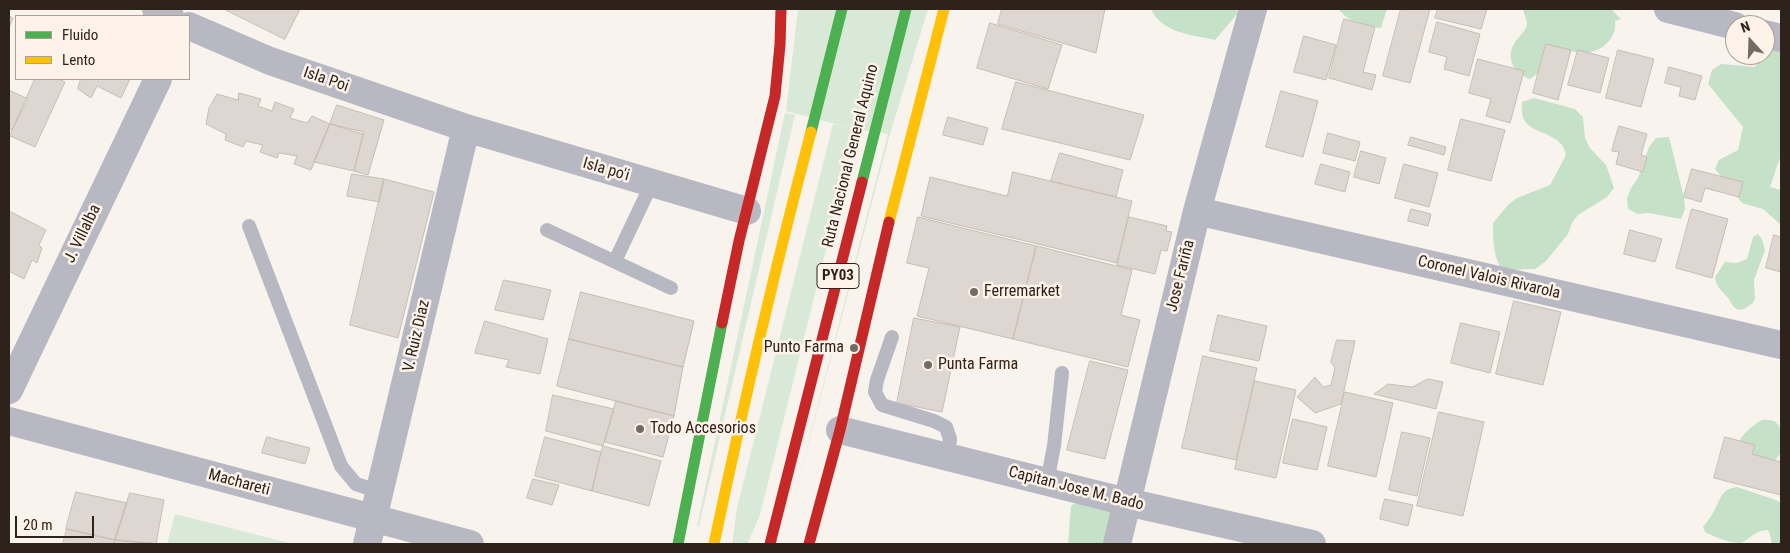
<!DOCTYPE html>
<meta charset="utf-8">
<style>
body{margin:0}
#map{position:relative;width:1790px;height:553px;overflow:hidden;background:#f9f3ee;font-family:"Roboto Condensed",sans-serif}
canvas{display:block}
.frame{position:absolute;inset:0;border:10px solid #2d231a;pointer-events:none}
.legend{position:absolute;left:15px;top:15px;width:175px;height:65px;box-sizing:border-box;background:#fef3e9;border:1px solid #aaa096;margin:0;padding:6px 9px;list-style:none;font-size:15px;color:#2d231a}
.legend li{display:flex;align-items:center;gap:10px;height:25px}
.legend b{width:25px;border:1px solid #aaa096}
.north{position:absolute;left:1725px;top:15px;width:50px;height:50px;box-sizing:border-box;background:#fef3e9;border:1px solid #aaa096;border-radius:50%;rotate:340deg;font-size:14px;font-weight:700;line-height:20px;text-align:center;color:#2d231a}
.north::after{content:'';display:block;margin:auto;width:18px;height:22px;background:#746c64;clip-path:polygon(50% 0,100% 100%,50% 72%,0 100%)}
.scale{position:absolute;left:15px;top:516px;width:79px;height:22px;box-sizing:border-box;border:2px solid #2d231a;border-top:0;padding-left:6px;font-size:15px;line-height:18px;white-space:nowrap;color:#2d231a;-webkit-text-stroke:4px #fef3e9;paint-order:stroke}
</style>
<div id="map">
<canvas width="1790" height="553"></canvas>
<div class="frame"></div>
<ul class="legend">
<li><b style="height:6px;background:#4caf50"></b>Fluido</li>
<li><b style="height:6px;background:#ffc107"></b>Lento</li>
</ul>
<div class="north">N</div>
<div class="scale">20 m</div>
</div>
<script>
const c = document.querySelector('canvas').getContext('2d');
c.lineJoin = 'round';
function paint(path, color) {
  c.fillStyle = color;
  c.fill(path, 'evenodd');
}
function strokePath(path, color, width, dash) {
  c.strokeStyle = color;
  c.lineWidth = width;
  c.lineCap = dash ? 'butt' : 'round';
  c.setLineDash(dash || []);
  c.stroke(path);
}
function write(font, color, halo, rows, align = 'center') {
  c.font = font + ' "Roboto Condensed",sans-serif';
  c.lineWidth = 5;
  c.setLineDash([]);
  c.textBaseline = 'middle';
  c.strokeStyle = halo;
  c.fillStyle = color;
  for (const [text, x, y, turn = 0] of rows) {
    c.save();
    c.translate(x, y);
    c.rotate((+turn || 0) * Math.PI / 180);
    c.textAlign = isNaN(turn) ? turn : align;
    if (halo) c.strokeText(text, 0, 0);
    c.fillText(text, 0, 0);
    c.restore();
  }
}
const green = new Path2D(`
 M 798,9 L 928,9 L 890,134 L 782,544 L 888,134 L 856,129 L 760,515 L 747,544 L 732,544 L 737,508 L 833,124 L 851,128 L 786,111 Z
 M 785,113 L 795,115 L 699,526 L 697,526 Z
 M 175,514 L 293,544 L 167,544 Z`);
const forest = new Path2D(`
 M 1151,9 L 1237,9 L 1238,13 L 1215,40 C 1193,35 1161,33 1151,9 Z
 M 1338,9 L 1387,9 L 1381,28 C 1363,26 1350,23 1338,9 Z
 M 1523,9 L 1611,9 L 1621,19 L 1615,21 C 1618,39 1599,54 1582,53 C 1572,53 1564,46 1554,48 L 1543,70 L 1530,79 C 1517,75 1507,62 1512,48 C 1515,40 1522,35 1526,28 C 1529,22 1524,15 1523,9 Z
 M 1765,46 L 1781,47 L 1781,155 L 1770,187 L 1781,190 L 1781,225 L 1763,209 L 1742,203 L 1715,169 L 1719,160 L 1738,150 L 1743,127 L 1708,84 L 1712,70 L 1721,64 L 1755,67 L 1761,55 L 1765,55 Z
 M 1534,98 L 1575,109 L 1583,117 L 1585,138 L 1590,148 L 1606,165 L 1614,188 L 1607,197 L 1578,215 L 1572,223 L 1568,234 L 1546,261 L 1535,269 L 1502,270 C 1493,255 1493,241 1493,223 L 1508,205 L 1517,198 L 1550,185 L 1566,155 C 1565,152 1564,147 1561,144 C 1546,127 1518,135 1522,102 Z
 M 1669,137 L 1684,198 L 1685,209 L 1681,219 L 1649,213 L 1638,214 L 1628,209 L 1627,198 L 1631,188 L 1638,178 L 1649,147 L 1656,138 Z
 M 1758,234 L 1762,239 L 1765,250 L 1754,280 L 1755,298 L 1753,303 L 1744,309 L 1738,310 C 1732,307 1732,303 1728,298 C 1722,290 1716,288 1715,277 L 1725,262 L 1737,263 L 1747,259 L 1753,237 Z
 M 1762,420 C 1780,418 1781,428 1781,442 C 1781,447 1782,450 1780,454 C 1777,460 1770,463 1765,467 L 1738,444 C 1741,435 1753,425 1762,420 Z
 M 1737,487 L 1776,500 L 1781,503 L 1781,544 L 1772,544 L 1770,535 L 1768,530 C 1756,530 1752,537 1743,542 C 1736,546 1712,536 1705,532 L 1703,527 C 1707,521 1712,516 1715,509 C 1721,497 1722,489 1737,487 Z
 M 1080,500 L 1113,511 L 1114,544 L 1068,544 L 1071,506 Z`);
const building = new Path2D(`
 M 224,9 L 300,9 L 285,39 Z
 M 1002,9 L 1105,9 L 1096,53 L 998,24 Z
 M 1401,9 L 1430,9 L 1410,83 L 1383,76 Z
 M 1438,9 L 1487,9 L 1481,29 L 1435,18 Z
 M 9,16 L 13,18 L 9,28 Z
 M 1344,19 L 1375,27 L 1363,72 L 1376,75 L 1372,90 L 1329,78 Z
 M 1437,22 L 1480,34 L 1469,76 L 1444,69 L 1447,57 L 1429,52 Z
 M 990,23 L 1062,45 L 1048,89 L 977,68 Z
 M 1304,36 L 1336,45 L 1326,80 L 1294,72 Z
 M 1546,44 L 1571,50 L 1558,100 L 1533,93 Z
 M 1578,50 L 1609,58 L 1600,93 L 1568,85 Z
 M 1618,50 L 1654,59 L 1641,107 L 1606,98 Z
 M 1478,59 L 1524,71 L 1510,123 L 1486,116 L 1491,99 L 1469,93 Z
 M 1669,67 L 1702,76 L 1695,100 L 1679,96 L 1681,87 L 1665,83 Z
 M 35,79 L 58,79 L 65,82 L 35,147 L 10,136 Z
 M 81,79 L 130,79 L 121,98 L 97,86 L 91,98 L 78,89 Z
 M 1016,82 L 1144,115 L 1130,160 L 1002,129 Z
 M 9,90 L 28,99 L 12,130 L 9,128 Z
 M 1281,91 L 1318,101 L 1303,157 L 1266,147 Z
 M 239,93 L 261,99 L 258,106 L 272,111 L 275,102 L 294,109 L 290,118 L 307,123 L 312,116 L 330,124 L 311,170 L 294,164 L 297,156 L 279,153 L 277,158 L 260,152 L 263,145 L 246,141 L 243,147 L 225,140 L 226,134 L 206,124 L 209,108 L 217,94 L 238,100 Z
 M 337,105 L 384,120 L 368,175 L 354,171 L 364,132 L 330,124 Z
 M 948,117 L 988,128 L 983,145 L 943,135 Z
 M 1461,119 L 1505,130 L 1491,181 L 1448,170 Z
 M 330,124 L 363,134 L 354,171 L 314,162 Z
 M 1619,126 L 1647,134 L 1641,155 L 1647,157 L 1643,172 L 1616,164 L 1619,152 L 1612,151 Z
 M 1328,133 L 1360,142 L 1355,161 L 1323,153 Z
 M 1411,137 L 1446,147 L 1444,155 L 1408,145 Z
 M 1361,151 L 1386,158 L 1379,184 L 1354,177 Z
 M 1060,153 L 1123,170 L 1116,197 L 1051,181 Z
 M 1321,164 L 1350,172 L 1345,192 L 1315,184 Z
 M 1404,164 L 1438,173 L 1429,207 L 1395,198 Z
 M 1692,169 L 1743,182 L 1739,197 L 1705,188 L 1701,202 L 1684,197 Z
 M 1013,172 L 1132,201 L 1117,263 L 921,216 L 930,177 L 1007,196 Z
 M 352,174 L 384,179 L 379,202 L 347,196 Z
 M 384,179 L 434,192 L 398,338 L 350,325 Z
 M 1411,209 L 1431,214 L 1428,226 L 1408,221 Z
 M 1692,209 L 1728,219 L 1712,278 L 1676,268 Z
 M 9,211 L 46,230 L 39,245 L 42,248 L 37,263 L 32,260 L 24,279 L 9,271 Z
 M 918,217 L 1036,246 L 1013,339 L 917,316 L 929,268 L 907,263 Z
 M 1129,217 L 1167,226 L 1166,231 L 1172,232 L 1167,251 L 1161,250 L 1155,274 L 1117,265 Z
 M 1630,230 L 1662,239 L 1655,262 L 1624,254 Z
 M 1774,235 L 1781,237 L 1781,272 L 1766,268 Z
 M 1037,246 L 1132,270 L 1121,315 L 1140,320 L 1128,367 L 1013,339 Z
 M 504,280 L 551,290 L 543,320 L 495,310 Z
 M 581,292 L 694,321 L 683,367 L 569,339 Z
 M 1514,301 L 1561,312 L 1543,385 L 1496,374 Z
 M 1218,315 L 1267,326 L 1259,361 L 1210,351 Z
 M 914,318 L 960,327 L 942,412 L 897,403 Z
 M 485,321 L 548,339 L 540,374 L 506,367 L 509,360 L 475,353 Z
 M 1461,323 L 1500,332 L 1490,373 L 1451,363 Z
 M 569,339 L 683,367 L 674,416 L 557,386 Z
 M 1337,340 L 1355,341 L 1341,404 L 1315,413 L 1297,397 L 1315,377 L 1323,387 L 1331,385 L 1335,368 L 1331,362 Z
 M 1203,356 L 1257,368 L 1236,460 L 1182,448 Z
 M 1090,361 L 1128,370 L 1105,459 L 1067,450 Z
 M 1428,379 L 1443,382 L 1436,409 L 1374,394 L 1388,384 L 1412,387 Z
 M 1255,381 L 1296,390 L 1276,478 L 1235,469 Z
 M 1345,392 L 1393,403 L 1376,477 L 1328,466 Z
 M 553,395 L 614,409 L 603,446 L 546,431 Z
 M 616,401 L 674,416 L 663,457 L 605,442 Z
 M 1439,412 L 1484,422 L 1463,516 L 1417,506 Z
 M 1293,419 L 1327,427 L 1317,470 L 1283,463 Z
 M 1402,432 L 1430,438 L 1417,496 L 1389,490 Z
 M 267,437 L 310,448 L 305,464 L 262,453 Z
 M 545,437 L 601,452 L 592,491 L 535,476 Z
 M 1725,437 L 1755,445 L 1752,454 L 1781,462 L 1781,495 L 1714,478 Z
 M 603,446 L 661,461 L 649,506 L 592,491 Z
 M 533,479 L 559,485 L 552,505 L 527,498 Z
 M 76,492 L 127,503 L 115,540 L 66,529 Z
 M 130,493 L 164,500 L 156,544 L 115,540 Z
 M 1385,499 L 1413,505 L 1408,526 L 1380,519 Z
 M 67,529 L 115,540 L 114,544 L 63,544 Z
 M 115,540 L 152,543 L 114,544 Z`);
const lane = new Path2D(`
 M 249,226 L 341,466 L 356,484 L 380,492
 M 547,230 L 671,288
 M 615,261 L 652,183
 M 892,337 L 877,380 L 875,392 L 882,405 L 934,421 L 946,427 L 950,439 L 948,457
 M 1047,482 L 1054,446 L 1062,373`);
const street = new Path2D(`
 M 156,9 L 170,16
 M 1668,9 L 1735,26
 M 189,26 L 270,61 L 466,128 L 747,211
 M 1765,34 L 1781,38
 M 1197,211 L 1781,345
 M 9,390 L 158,79
 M 9,421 L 470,544
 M 840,430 L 1127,502 L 1312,544
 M 367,544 L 466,128
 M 1117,544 L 1197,211 L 1253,9`);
const fast = new Path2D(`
 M 811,132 L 842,9
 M 862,182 L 906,9
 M 678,544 L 722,323`);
const slow = new Path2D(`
 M 889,222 L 944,9
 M 714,544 C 743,406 775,268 811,132`);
const jam = new Path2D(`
 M 722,323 L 739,241 L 775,96 L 780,45 L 781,9
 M 770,544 L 862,182
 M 809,544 L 840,430 L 889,222`);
const markers = [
 [974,292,5,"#746c64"],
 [854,348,5,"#746c64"],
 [928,365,5,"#746c64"],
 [640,429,5,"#746c64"]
];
const shields = [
 [838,276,42]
];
const shieldNames = [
 ["PY03",838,276]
];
const streetNames = [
 ["Isla Poi",326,80,19],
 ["Ruta Nacional General Aquino",851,156,-76],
 ["Isla po'i",606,170,16],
 ["J. Villalba",83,234,-64],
 ["Jose Fariña",1181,276,-76],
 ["Coronel Valois Rivarola",1489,278,13],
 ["V. Ruiz Diaz",417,336,-77],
 ["Machareti",239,483,15],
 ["Capitan Jose M. Bado",1076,489,14]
];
const poiNames = [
 ["Ferremarket",984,292],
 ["Punto Farma",844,348,"right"],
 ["Punta Farma",938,365],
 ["Todo Accesorios",650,429]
];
paint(green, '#d8e9d7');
paint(forest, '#c5e1c8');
paint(building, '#ded6d0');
strokePath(building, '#c5bdb6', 1);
strokePath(lane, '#b8b8c2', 14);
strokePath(street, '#b8b8c2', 28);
strokePath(fast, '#4caf50', 11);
strokePath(slow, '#ffc107', 11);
strokePath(jam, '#c62828', 11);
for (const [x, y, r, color] of markers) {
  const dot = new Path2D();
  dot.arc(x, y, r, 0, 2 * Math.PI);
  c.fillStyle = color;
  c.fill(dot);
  strokePath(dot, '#fef3e9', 2);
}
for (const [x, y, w] of shields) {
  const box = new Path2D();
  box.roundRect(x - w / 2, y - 12.5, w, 25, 4);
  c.fillStyle = '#fef3e9';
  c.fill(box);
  strokePath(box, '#2d231a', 1);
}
write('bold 15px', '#2d231a', null, shieldNames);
write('16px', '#2d231a', '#fef3e9', streetNames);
write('16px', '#2d231a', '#fef3e9', poiNames, 'left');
</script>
